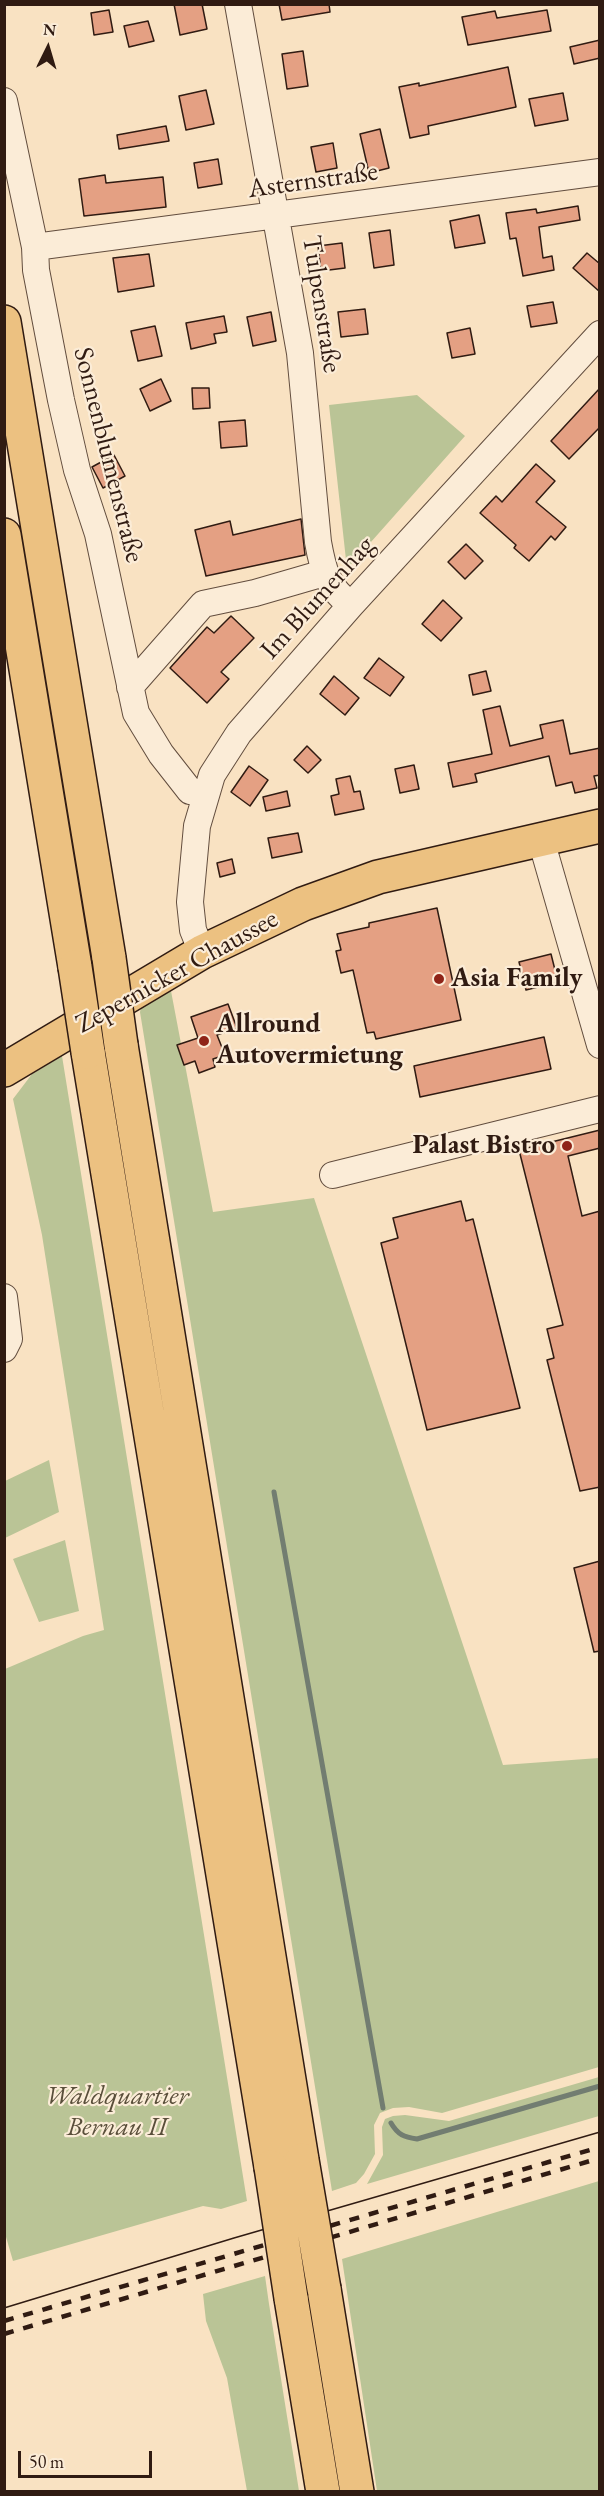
<!DOCTYPE html>
<meta charset="utf-8">
<style>
body{margin:0}
#map{position:relative;width:604px;height:2496px;overflow:hidden;background:#f9e2c2;font-family:"EB Garamond",serif}
canvas{display:block}
.frame{position:absolute;inset:0;border:6px solid #301b12;pointer-events:none}
.north{position:absolute;left:18px;top:18px;width:60px;height:60px;-webkit-text-stroke:4px #fbecd7;paint-order:stroke;rotate:5deg;font-size:16px;font-weight:700;line-height:24px;text-align:center;color:#301b12}
.north::after{content:'';display:block;margin:auto;width:21px;height:27px;background:#301b12;clip-path:polygon(50% 0,100% 100%,50% 72%,0 100%)}
.scale{position:absolute;left:18px;top:2451px;width:134px;height:27px;box-sizing:border-box;border:3px solid #301b12;border-top:0;padding-left:8px;font-size:18px;line-height:21px;white-space:nowrap;color:#301b12;-webkit-text-stroke:4px #fbecd7;paint-order:stroke}
</style>
<div id="map">
<canvas width="604" height="2496"></canvas>
<div class="frame"></div>
<div class="north">N</div>
<div class="scale">50 m</div>
</div>
<script>
const c = document.querySelector('canvas').getContext('2d');
c.lineJoin = 'round';
function paint(path, color) {
  c.fillStyle = color;
  c.fill(path, 'evenodd');
}
function strokePath(path, color, width, dash) {
  c.strokeStyle = color;
  c.lineWidth = width;
  c.lineCap = dash ? 'butt' : 'round';
  c.setLineDash(dash || []);
  c.stroke(path);
}
function write(font, color, halo, rows, align = 'center') {
  c.font = font + ' "EB Garamond",serif';
  c.lineWidth = 4.5;
  c.setLineDash([]);
  c.textBaseline = 'middle';
  c.strokeStyle = halo;
  c.fillStyle = color;
  for (const [text, x, y, turn = 0] of rows) {
    c.save();
    c.translate(x, y);
    c.rotate((+turn || 0) * Math.PI / 180);
    c.textAlign = isNaN(turn) ? turn : align;
    if (halo) c.strokeText(text, 0, 0);
    c.fillText(text, 0, 0);
    c.restore();
  }
}
const green = new Path2D(`
 M 417,395 L 465,436 L 347,569 L 329,405 Z
 M 171,991 L 213,1212 L 314,1198 L 503,1765 L 599,1758 L 599,2067 L 442,2113 L 409,2107 L 393,2108 L 380,2113 L 374,2125 L 375,2154 L 364,2174 L 356,2183 L 332,2191 L 140,1012 L 141,1008 Z
 M 62,1056 L 247,2201 L 221,2209 L 203,2206 L 13,2261 L 4,2230 L 5,1669 L 83,1636 L 104,1630 L 42,1235 L 13,1099 L 32,1074 Z
 M 49,1460 L 59,1512 L 5,1538 L 5,1481 Z
 M 65,1540 L 79,1611 L 39,1622 L 13,1559 Z
 M 599,2077 L 599,2116 L 367,2184 L 383,2155 L 382,2127 L 385,2119 L 393,2116 L 405,2115 L 449,2121 Z
 M 599,2181 L 599,2491 L 377,2491 L 342,2259 Z
 M 265,2276 L 269,2304 L 299,2491 L 247,2491 L 227,2378 L 206,2321 L 203,2294 Z`);
const stream = new Path2D(`
 M 274,1492 L 383,2108
 M 391,2123 C 398,2135 404,2137 417,2139 L 600,2086`);
const building = new Path2D(`
 M 174,4 L 202,4 L 207,29 L 180,35 Z
 M 279,4 L 329,4 L 330,12 L 282,20 Z
 M 109,10 L 113,32 L 94,35 L 91,13 Z
 M 547,10 L 551,31 L 468,45 L 462,17 L 495,11 L 497,18 Z
 M 148,21 L 154,41 L 129,47 L 124,26 Z
 M 600,40 L 600,58 L 574,64 L 570,47 Z
 M 303,51 L 308,86 L 287,89 L 282,54 Z
 M 508,67 L 516,107 L 428,126 L 429,134 L 410,138 L 399,87 L 419,83 L 419,86 Z
 M 206,90 L 214,124 L 186,130 L 179,96 Z
 M 563,93 L 568,120 L 535,126 L 529,99 Z
 M 166,126 L 169,141 L 119,149 L 117,135 Z
 M 380,129 L 389,168 L 369,173 L 360,134 Z
 M 333,143 L 337,168 L 316,172 L 311,147 Z
 M 218,159 L 222,184 L 198,188 L 194,163 Z
 M 105,175 L 106,183 L 163,177 L 166,207 L 84,216 L 79,179 Z
 M 578,206 L 580,220 L 539,227 L 543,258 L 552,256 L 554,270 L 523,276 L 516,238 L 510,239 L 506,213 L 536,209 L 537,213 Z
 M 479,215 L 485,243 L 455,248 L 450,221 Z
 M 390,230 L 394,265 L 374,268 L 369,233 Z
 M 342,243 L 345,268 L 321,271 L 318,246 Z
 M 587,253 L 600,264 L 600,292 L 573,268 Z
 M 149,254 L 154,286 L 118,292 L 113,258 Z
 M 553,302 L 557,323 L 531,327 L 527,306 Z
 M 365,309 L 368,334 L 341,337 L 338,312 Z
 M 271,312 L 276,341 L 253,346 L 247,317 Z
 M 224,316 L 227,332 L 214,334 L 216,343 L 191,349 L 186,323 Z
 M 155,326 L 162,356 L 138,361 L 131,331 Z
 M 470,328 L 475,354 L 452,358 L 447,333 Z
 M 161,379 L 171,401 L 150,411 L 140,389 Z
 M 192,388 L 209,388 L 210,408 L 193,409 Z
 M 600,388 L 600,427 L 569,459 L 551,441 Z
 M 245,420 L 247,446 L 221,448 L 219,422 Z
 M 114,455 L 125,476 L 103,488 L 92,467 Z
 M 536,464 L 555,481 L 536,502 L 566,527 L 555,540 L 551,536 L 529,561 L 514,548 L 516,545 L 480,513 L 496,496 L 502,502 Z
 M 301,519 L 305,555 L 206,576 L 195,530 L 230,521 L 233,535 Z
 M 466,544 L 483,561 L 465,579 L 448,562 Z
 M 443,600 L 462,618 L 441,641 L 422,624 Z
 M 231,616 L 254,638 L 221,672 L 229,679 L 207,703 L 170,668 L 207,627 L 214,633 Z
 M 379,658 L 404,677 L 390,696 L 364,678 Z
 M 486,671 L 491,691 L 473,695 L 469,675 Z
 M 334,676 L 359,698 L 345,715 L 320,694 Z
 M 500,706 L 510,746 L 543,738 L 540,725 L 563,720 L 570,754 L 600,748 L 600,775 L 594,776 L 597,788 L 575,793 L 572,782 L 556,786 L 549,756 L 475,774 L 477,782 L 453,787 L 448,763 L 492,754 L 483,710 Z
 M 307,746 L 321,760 L 308,773 L 294,760 Z
 M 414,765 L 419,789 L 400,793 L 395,769 Z
 M 249,766 L 268,780 L 250,806 L 231,792 Z
 M 350,776 L 354,792 L 360,791 L 364,809 L 335,815 L 331,796 L 339,794 L 336,779 Z
 M 287,791 L 290,806 L 266,811 L 263,797 Z
 M 298,833 L 302,852 L 272,858 L 268,838 Z
 M 232,859 L 235,873 L 220,877 L 217,863 Z
 M 437,908 L 461,1020 L 376,1039 L 374,1032 L 367,1033 L 353,970 L 341,973 L 336,951 L 341,950 L 337,934 L 369,927 L 369,923 Z
 M 551,954 L 558,982 L 526,990 L 519,962 Z
 M 228,1004 L 237,1028 L 217,1035 L 225,1055 L 213,1059 L 215,1067 L 199,1073 L 195,1061 L 184,1065 L 177,1045 L 198,1038 L 191,1017 Z
 M 544,1037 L 551,1069 L 420,1097 L 414,1066 Z
 M 600,1130 L 600,1148 L 568,1156 L 582,1216 L 600,1211 L 600,1487 L 580,1491 L 547,1360 L 554,1358 L 547,1329 L 563,1325 L 519,1150 Z
 M 461,1201 L 466,1221 L 473,1219 L 520,1408 L 427,1430 L 381,1243 L 398,1238 L 393,1218 Z
 M 600,1561 L 600,1651 L 594,1652 L 574,1568 Z`);
const minor = new Path2D(`
 M 238,4 L 300,353 L 318,542 C 323,570 327,587 351,605
 M 4,101 L 35,247 L 36,270 L 61,400 L 77,470 L 98,534 L 136,713 L 161,754 L 190,791 L 205,794
 M 35,247 L 600,172
 M 130,687 L 203,604 L 255,593 L 324,573
 M 541,840 L 600,1045
 M 202,952 L 193,930 L 190,902 L 197,826 L 212,775 L 239,733 L 351,605 L 600,334
 M 333,1175 L 600,1109
 M 4,1297 L 9,1339 L 4,1349`);
const major = new Path2D(`
 M 4,1070 L 202,952 L 303,904 L 378,877 L 600,826`);
const highway = new Path2D(`
 M 4,322 L 109,958
 M 4,535 L 75,967
 M 121,1045 L 302,2160
 M 88,1052 L 271,2167
 M 324,2289 L 357,2492
 M 291,2298 L 323,2492`);
const tram = new Path2D(`
 M 4,2308 L 234,2238 L 600,2132`);
const rail = new Path2D(`
 M 4,2321 L 600,2147
 M 4,2334 L 600,2158`);
const highwayBridge = new Path2D(`
 M 109,958 L 121,1045
 M 75,967 L 88,1052
 M 302,2160 L 324,2289
 M 271,2167 L 291,2298`);
const markers = [
 [439,979,6,"#8f2418"],
 [204,1041,6,"#8f2418"],
 [567,1146,6,"#8f2418"]
];
const streetNames = [
 ["Asternstraße",313,181,-8],
 ["Tulpenstraße",321,304,81],
 ["Sonnenblumenstraße",108,455,76],
 ["Im Blumenhag",318,598,-48],
 ["Zepernicker Chaussee",177,972,-29]
];
const poiNames = [
 ["Asia Family",451,979],
 ["Allround",216,1025],
 ["Autovermietung",216,1056],
 ["Palast Bistro",555,1146,"right"]
];
const parkNames = [
 ["Waldquartier",117,2097],
 ["Bernau II",117,2128]
];
paint(green, '#bac496');
strokePath(stream, '#727d71', 5);
paint(building, '#e4a083');
strokePath(building, '#301b12', 1.5);
strokePath(minor, '#624d3e', 28);
strokePath(major, '#301b12', 36);
strokePath(highway, '#301b12', 36);
strokePath(minor, '#fbecd7', 26);
strokePath(major, '#ecc181', 33);
strokePath(highway, '#ecc181', 33);
strokePath(tram, '#301b12', 1.5);
strokePath(rail, '#301b12', 4.5, [10, 10]);
strokePath(highwayBridge, '#301b12', 36, []);
strokePath(highwayBridge, '#ecc181', 33);
for (const [x, y, r, color] of markers) {
  const dot = new Path2D();
  dot.arc(x, y, r, 0, 2 * Math.PI);
  c.fillStyle = color;
  c.fill(dot);
  strokePath(dot, '#fbecd7', 2);
}
write('27px', '#301b12', '#fbecd7', streetNames);
write('bold 27px', '#301b12', '#fbecd7', poiNames, 'left');
write('italic 27px', '#594e3a', '#fbecd7', parkNames);
</script>
